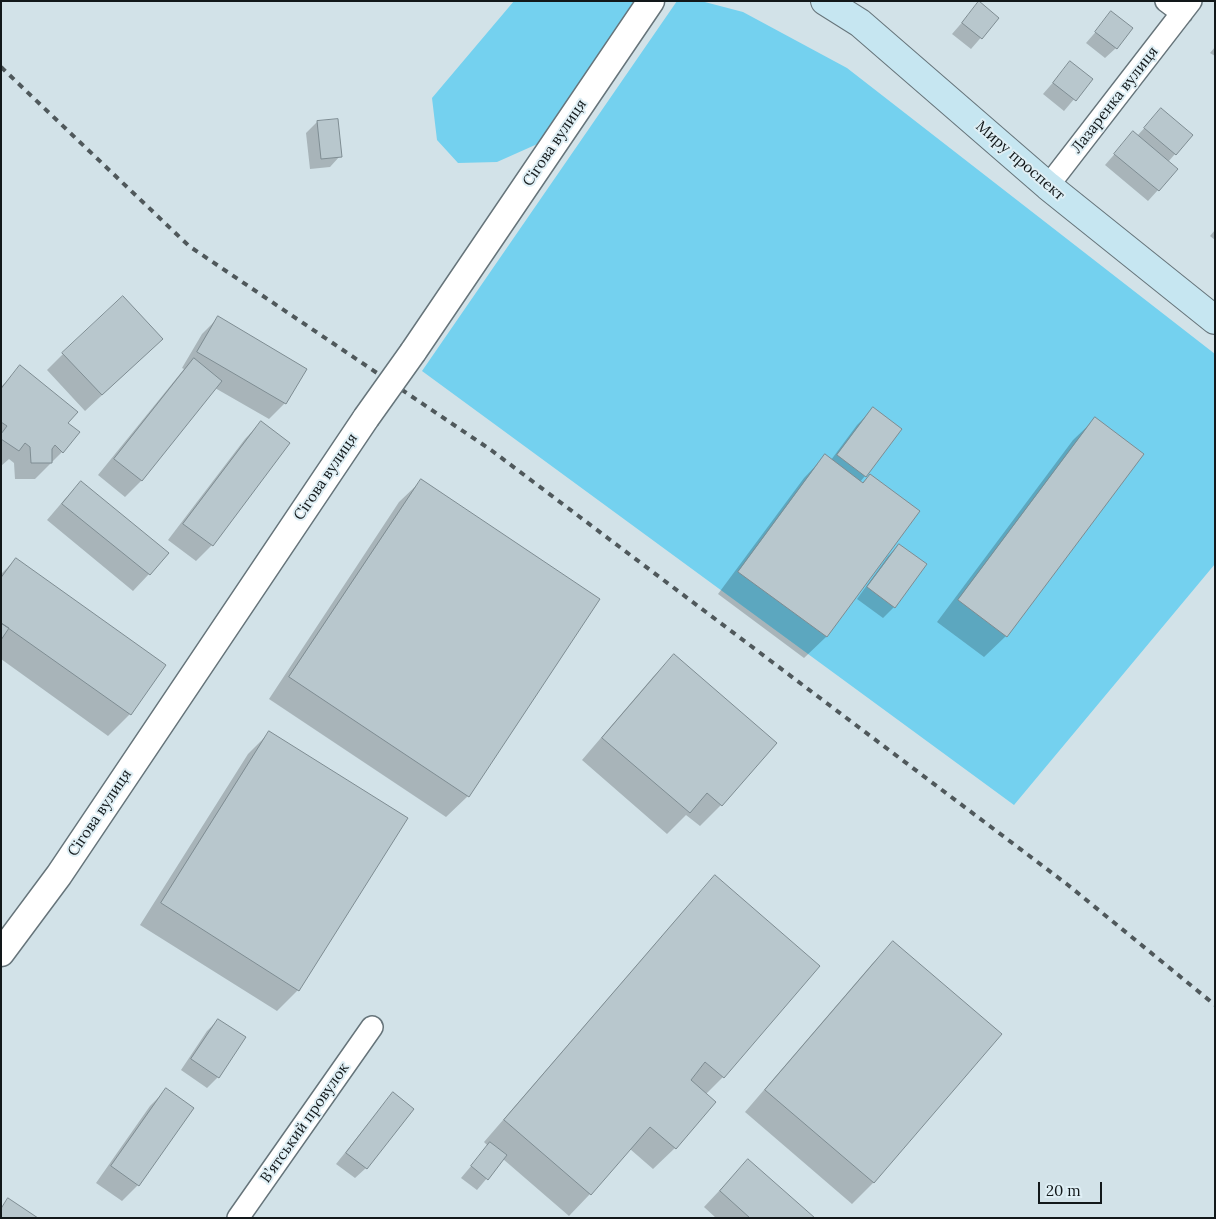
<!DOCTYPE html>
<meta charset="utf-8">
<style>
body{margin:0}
#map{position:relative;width:1216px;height:1219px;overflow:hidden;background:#d2e2e8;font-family:Lora,serif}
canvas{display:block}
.frame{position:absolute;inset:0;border:2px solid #12181a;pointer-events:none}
.scale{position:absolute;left:1038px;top:1182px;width:64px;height:22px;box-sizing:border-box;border:2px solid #12181a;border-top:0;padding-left:6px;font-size:15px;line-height:18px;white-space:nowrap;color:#12181a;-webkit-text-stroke:4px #dfeff5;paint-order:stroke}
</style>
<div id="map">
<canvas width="1216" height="1219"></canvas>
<div class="frame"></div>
<div class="scale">20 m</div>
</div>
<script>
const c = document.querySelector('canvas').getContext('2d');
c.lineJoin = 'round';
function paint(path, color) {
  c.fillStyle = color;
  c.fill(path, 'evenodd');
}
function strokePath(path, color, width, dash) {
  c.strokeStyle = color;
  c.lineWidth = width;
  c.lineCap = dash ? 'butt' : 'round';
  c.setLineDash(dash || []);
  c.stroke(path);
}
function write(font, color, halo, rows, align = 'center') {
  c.font = font + ' Lora,serif';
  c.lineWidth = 4;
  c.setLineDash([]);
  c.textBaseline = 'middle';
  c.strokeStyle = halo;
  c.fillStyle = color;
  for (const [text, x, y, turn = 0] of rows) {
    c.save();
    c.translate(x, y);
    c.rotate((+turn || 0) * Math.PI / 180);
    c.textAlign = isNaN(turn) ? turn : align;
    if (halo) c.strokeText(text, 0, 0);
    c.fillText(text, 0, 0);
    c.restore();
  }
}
const green = new Path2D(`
 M 514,1 L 651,1 L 562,133 L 497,162 L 458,163 L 437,140 L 432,98 Z
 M 677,1 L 701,1 L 743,12 L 847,68 L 1215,354 L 1215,564 L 1014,805 L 422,371 Z`);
const shadow = new Path2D(`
 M 979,3 L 998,18 L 971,49 L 952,34 Z
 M 1112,13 L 1116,48 L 1105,58 L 1086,43 Z
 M 1215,47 L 1215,56 L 1210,53 Z
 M 1070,63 L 1091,79 L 1064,111 L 1043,94 Z
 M 1161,110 L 1175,154 L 1168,162 L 1158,190 L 1148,201 L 1105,165 L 1133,133 L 1137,136 Z
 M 337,120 L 340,156 L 330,167 L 310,169 L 306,133 L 317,122 Z
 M 1215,230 L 1215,240 L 1210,236 Z
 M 218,318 L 285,403 L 269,419 L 215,388 L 142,480 L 125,497 L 98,475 L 184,369 L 182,368 L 202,334 Z
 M 63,354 L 145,355 L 85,411 L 47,370 Z
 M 20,367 L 67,423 L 62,452 L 35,479 L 15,479 L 14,463 L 9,459 L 1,466 L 1,387 Z
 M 873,409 L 865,476 L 860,482 L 862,483 L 870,476 L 918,511 L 826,637 L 804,658 L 718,594 L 804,478 L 825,456 L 831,460 L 857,425 Z
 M 1095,419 L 1006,636 L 984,657 L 937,622 L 1073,440 Z
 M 261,422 L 212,545 L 196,561 L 168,540 L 245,439 Z
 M 421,481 L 468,796 L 446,817 L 269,699 L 399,502 Z
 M 81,482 L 149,574 L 133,591 L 47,520 L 65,499 Z
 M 899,545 L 925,565 L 894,607 L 883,618 L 857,599 L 888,556 Z
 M 16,559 L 165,666 L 130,714 L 108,736 L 1,659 L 1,574 Z
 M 674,656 L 721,805 L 700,826 L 686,815 L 667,834 L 582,760 L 653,677 Z
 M 270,732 L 298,990 L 277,1011 L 140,925 L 248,754 Z
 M 715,877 L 818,966 L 723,1077 L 706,1094 L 675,1148 L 653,1169 L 630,1149 L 590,1194 L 569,1216 L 503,1159 L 477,1190 L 461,1178 L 488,1146 L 484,1142 L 694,899 Z
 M 893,943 L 1000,1034 L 873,1183 L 852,1204 L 745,1112 L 872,964 Z
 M 218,1020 L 244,1038 L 218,1077 L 207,1088 L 181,1070 L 207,1031 Z
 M 166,1090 L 138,1185 L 122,1201 L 96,1183 L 150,1106 Z
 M 393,1094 L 366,1168 L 355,1178 L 336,1164 L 383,1105 Z
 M 748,1160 L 813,1218 L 716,1218 L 704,1207 Z`);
const building = new Path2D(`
 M 979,1 L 999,18 L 982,39 L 962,23 Z
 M 1111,11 L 1133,28 L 1117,49 L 1095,32 Z
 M 1070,61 L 1093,79 L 1076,101 L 1053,83 Z
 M 1161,108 L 1193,135 L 1176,155 L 1144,128 Z
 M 338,119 L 342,157 L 321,159 L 317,121 Z
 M 1133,131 L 1178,169 L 1159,191 L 1114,154 Z
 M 123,296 L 163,339 L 102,395 L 62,353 Z
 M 218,316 L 307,369 L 286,404 L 197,352 Z
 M 194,358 L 222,381 L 142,481 L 114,459 Z
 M 20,365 L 78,412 L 68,423 L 80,432 L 63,453 L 55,445 L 52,449 L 52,463 L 31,463 L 30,447 L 25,443 L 19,451 L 1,439 L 1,434 L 7,426 L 1,422 L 1,389 Z
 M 873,407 L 902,429 L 866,477 L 837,455 Z
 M 1095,417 L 1144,454 L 1007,637 L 958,600 Z
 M 261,421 L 290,443 L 213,546 L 183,524 Z
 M 825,454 L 863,483 L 870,474 L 920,511 L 827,637 L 738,572 Z
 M 421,479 L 600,599 L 469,797 L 289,677 Z
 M 81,481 L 169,553 L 150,575 L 62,504 Z
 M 899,544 L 927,564 L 895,608 L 867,587 Z
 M 16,558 L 166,665 L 131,715 L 1,623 L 1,578 Z
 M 1,623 L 9,628 L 1,640 Z
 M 674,654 L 777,743 L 722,806 L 707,793 L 690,813 L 602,738 Z
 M 269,731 L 408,818 L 299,991 L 161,903 Z
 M 715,875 L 820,966 L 724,1078 L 705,1062 L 691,1080 L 716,1102 L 676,1149 L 650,1127 L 591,1195 L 504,1120 Z
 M 893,941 L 1002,1034 L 874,1183 L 765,1090 Z
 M 218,1019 L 246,1037 L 219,1078 L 191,1059 Z
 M 166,1088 L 194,1108 L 139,1186 L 111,1166 Z
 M 393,1092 L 414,1109 L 367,1169 L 346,1153 Z
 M 490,1142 L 507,1155 L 488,1180 L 471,1166 Z
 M 748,1159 L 815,1218 L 750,1218 L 720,1191 Z
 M 8,1198 L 38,1218 L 1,1218 L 1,1209 Z`);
const minor = new Path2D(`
 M 1166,1 L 1182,13
 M 1048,186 L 1191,1
 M 238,1218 L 372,1027`);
const tertiary = new Path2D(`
 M 413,352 L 651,1
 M 1,953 L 59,875 L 366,418`);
const secondary = new Path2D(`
 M 825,1 L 860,23 L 1048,186 L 1215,320`);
const rail = new Path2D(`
 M 1,67 L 189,246 L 491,450 L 1068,885 L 1215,1005`);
const tertiaryBridge = new Path2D(`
 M 366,418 L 413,352`);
const streetNames = [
 ["Лазаренка вулиця",1115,100,-52],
 ["Сігова вулиця",555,143,-56],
 ["Миру проспект",1020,161,41],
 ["Сігова вулиця",326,477,-56],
 ["Сігова вулиця",100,813,-56],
 ["В’ятський провулок",305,1123,-55]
];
paint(green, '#74d1ef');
paint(shadow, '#0003');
paint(building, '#b8c7cd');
strokePath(building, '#7e8c92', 1);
strokePath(minor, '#66747a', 24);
strokePath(tertiary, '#66747a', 29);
strokePath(secondary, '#66747a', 30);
strokePath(minor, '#fff', 21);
strokePath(tertiary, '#fff', 26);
strokePath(secondary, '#c6e6f1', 28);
strokePath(rail, '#4f585b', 4, [6, 6]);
strokePath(tertiaryBridge, '#66747a', 29, []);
strokePath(tertiaryBridge, '#fff', 26);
write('15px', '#12181a', '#dfeff5', streetNames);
</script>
